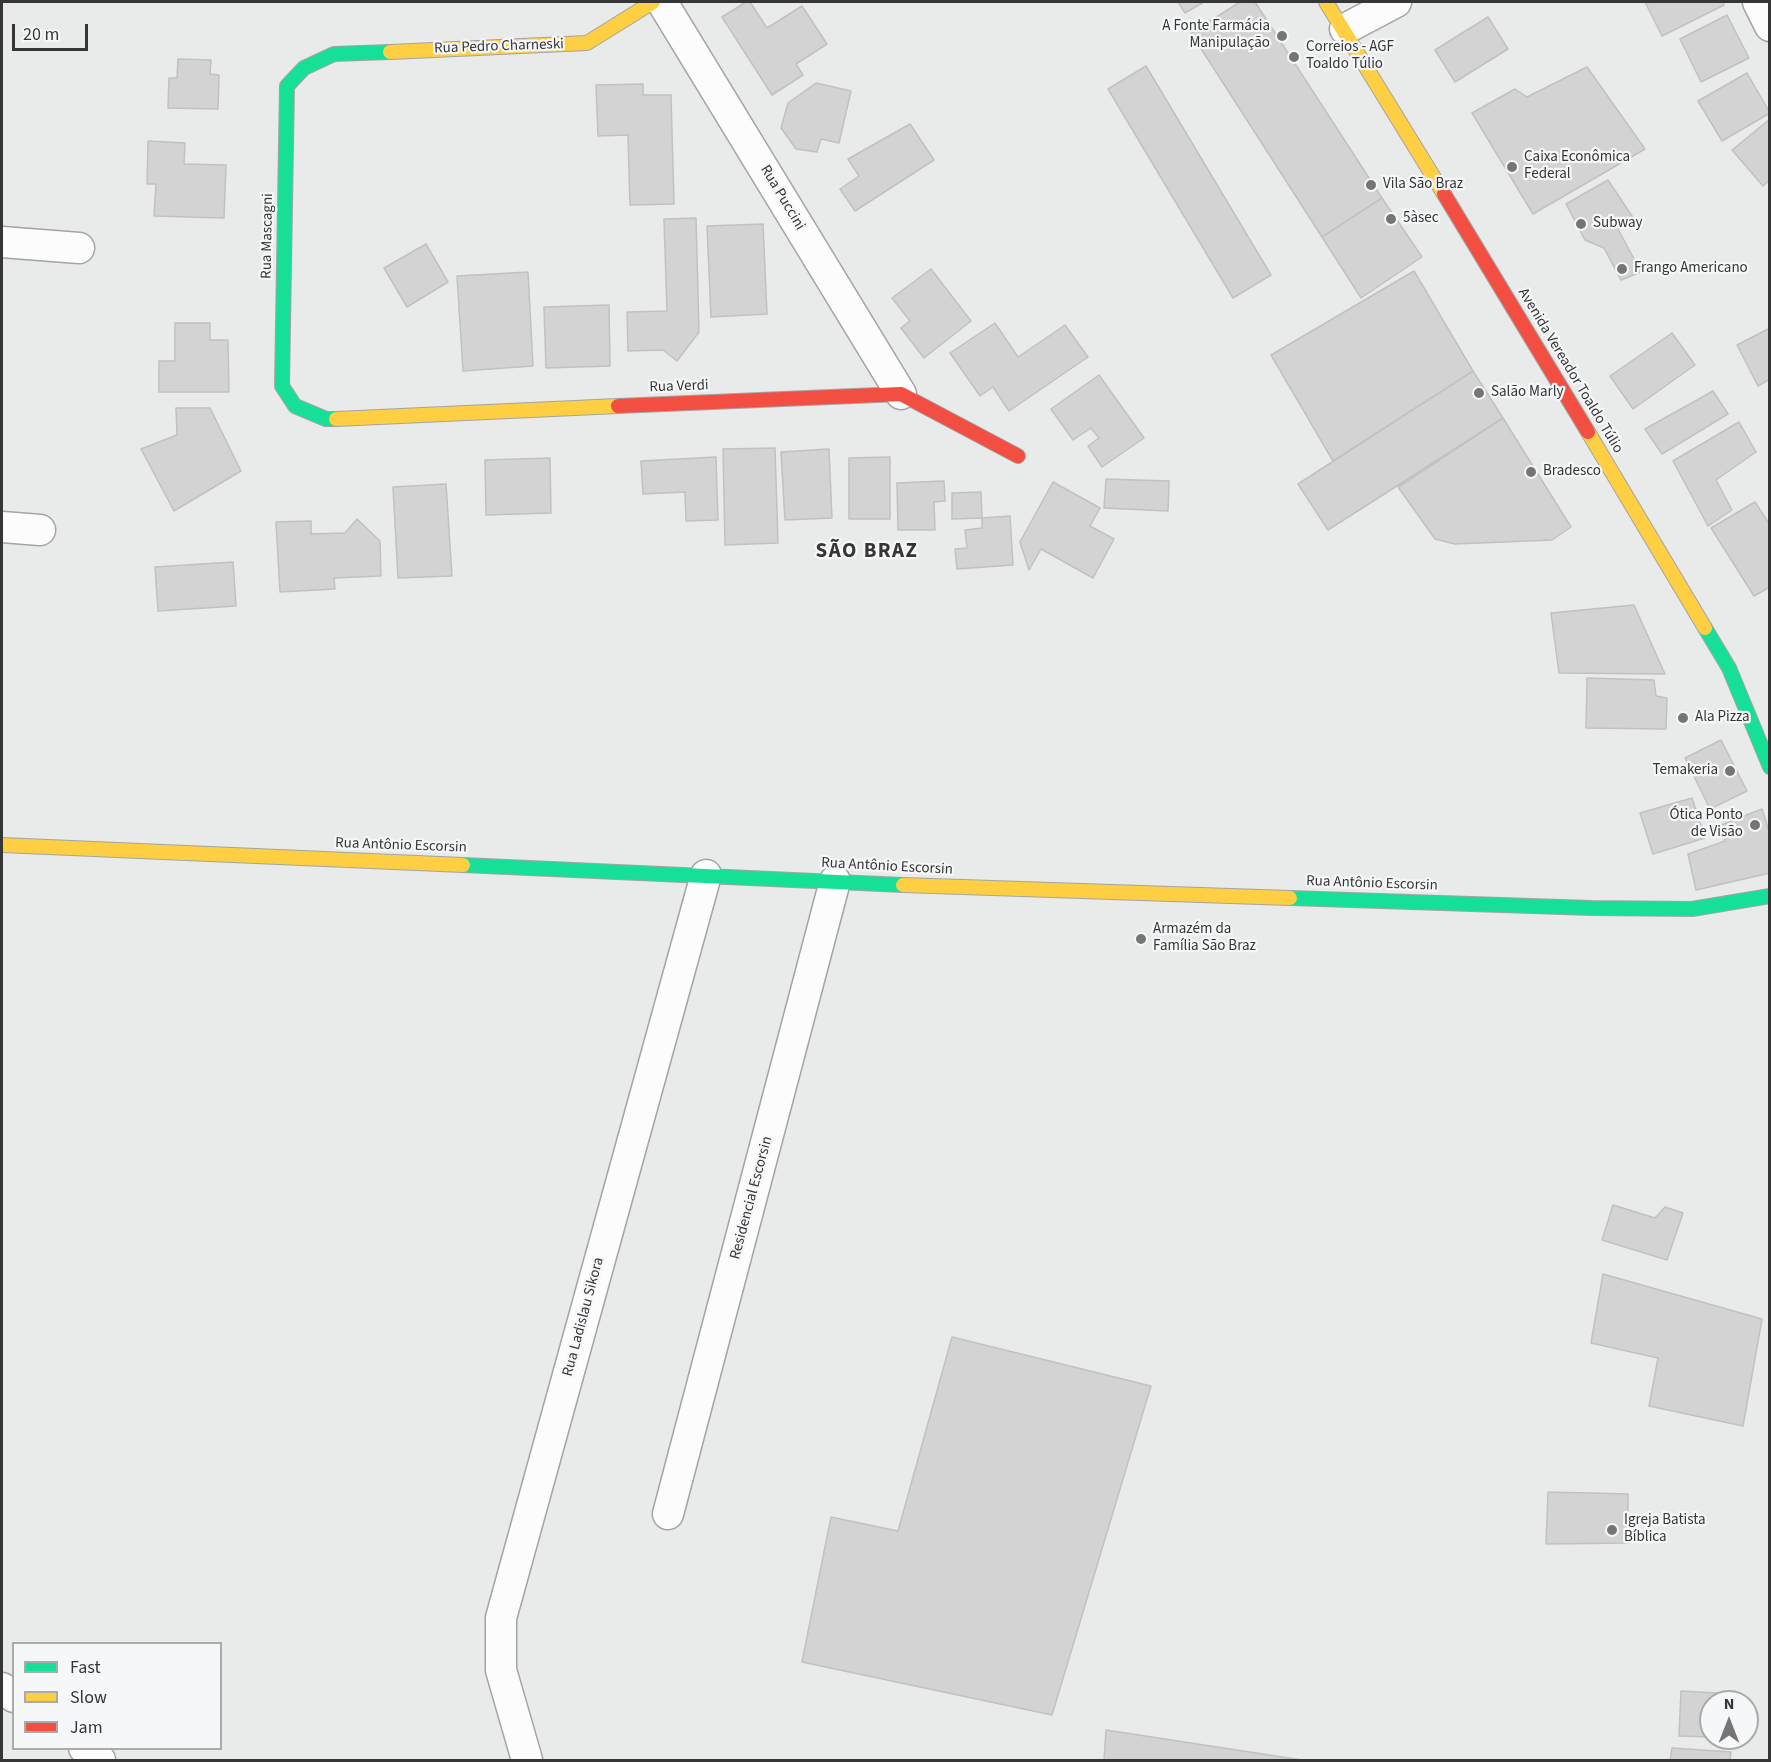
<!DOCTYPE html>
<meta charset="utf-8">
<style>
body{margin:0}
#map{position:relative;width:1771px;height:1762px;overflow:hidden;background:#e9eaea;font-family:"Source Sans 3",sans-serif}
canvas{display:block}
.frame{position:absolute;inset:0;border:3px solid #363637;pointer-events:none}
.legend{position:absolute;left:12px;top:1642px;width:210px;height:108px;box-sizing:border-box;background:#f6f7f9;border:2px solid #a9aaab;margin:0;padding:8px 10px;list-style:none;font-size:18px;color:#363637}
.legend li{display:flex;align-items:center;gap:12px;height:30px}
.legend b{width:30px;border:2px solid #a9aaab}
.north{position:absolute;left:1699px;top:1690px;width:60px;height:60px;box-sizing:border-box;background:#f6f7f9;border:2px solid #a9aaab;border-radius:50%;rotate:0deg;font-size:16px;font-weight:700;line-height:24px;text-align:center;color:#363637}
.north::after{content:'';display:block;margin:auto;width:21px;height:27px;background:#757576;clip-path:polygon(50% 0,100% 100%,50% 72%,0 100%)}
.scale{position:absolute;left:12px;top:24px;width:76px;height:27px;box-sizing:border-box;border:3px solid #363637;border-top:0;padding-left:8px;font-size:18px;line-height:21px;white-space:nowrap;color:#363637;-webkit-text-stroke:4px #f6f7f9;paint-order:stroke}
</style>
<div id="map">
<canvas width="1771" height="1762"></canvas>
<div class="frame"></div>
<ul class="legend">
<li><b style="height:8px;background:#16e098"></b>Fast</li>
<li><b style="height:8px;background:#ffcf43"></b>Slow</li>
<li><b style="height:8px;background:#f24e42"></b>Jam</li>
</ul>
<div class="north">N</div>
<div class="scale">20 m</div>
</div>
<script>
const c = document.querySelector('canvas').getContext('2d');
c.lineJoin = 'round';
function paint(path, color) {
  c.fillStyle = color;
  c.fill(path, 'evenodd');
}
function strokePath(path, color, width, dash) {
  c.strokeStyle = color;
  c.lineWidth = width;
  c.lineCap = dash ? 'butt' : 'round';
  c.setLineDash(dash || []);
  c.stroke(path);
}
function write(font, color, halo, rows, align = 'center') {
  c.font = font + ' "Source Sans 3",sans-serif';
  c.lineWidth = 4.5;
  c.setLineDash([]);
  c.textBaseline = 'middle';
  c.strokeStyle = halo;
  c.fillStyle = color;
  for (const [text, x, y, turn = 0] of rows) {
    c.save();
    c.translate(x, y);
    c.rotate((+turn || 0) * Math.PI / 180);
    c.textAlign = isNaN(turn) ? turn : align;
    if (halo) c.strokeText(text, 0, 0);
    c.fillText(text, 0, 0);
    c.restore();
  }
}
const building = new Path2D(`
 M 746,2 L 750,2 L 767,28 L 802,6 L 827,44 L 796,64 L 803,75 L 772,95 L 722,17 Z
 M 1178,2 L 1204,2 L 1185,13 Z
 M 1240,2 L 1255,2 L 1382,198 L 1322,237 L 1191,33 Z
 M 1645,2 L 1723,2 L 1724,5 L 1662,36 Z
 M 1727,15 L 1749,58 L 1701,82 L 1680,39 Z
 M 1488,17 L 1508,49 L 1455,82 L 1435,50 Z
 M 178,59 L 211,60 L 210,74 L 219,75 L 218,109 L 168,108 L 169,78 L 177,78 Z
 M 1146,66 L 1271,275 L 1233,298 L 1108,89 Z
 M 1587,67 L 1645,149 L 1533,214 L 1472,113 L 1515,89 L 1527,97 Z
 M 1747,73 L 1770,113 L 1722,141 L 1698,101 Z
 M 816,83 L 851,91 L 839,143 L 821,139 L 817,152 L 796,149 L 781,128 L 788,103 Z
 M 643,84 L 643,95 L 671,95 L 674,204 L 630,205 L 628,135 L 598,136 L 596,85 Z
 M 1770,119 L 1770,180 L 1763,186 L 1732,150 Z
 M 910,124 L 934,160 L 855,211 L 840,189 L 859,176 L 848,159 Z
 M 148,141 L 185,143 L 184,164 L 226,165 L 224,218 L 154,216 L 156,184 L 147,184 Z
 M 1608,180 L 1634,219 L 1618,229 L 1641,272 L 1621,280 L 1604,248 L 1585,240 L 1566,204 Z
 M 1382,198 L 1422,257 L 1361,298 L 1322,237 Z
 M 696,218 L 699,332 L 677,361 L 663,350 L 628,351 L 627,312 L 667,311 L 664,219 Z
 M 763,224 L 767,314 L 711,317 L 707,226 Z
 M 426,244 L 448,282 L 407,307 L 384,268 Z
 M 931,269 L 971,321 L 924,358 L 901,328 L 910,321 L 892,298 Z
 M 1414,271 L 1473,371 L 1333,461 L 1271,355 Z
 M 528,272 L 533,366 L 463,371 L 457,276 Z
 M 609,305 L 610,366 L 546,368 L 544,307 Z
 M 175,323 L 210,323 L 210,340 L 228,340 L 229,392 L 159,392 L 159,361 L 175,361 Z
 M 995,323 L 1018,357 L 1065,325 L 1088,357 L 1009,411 L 993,387 L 980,396 L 950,353 Z
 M 1770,328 L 1770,379 L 1758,386 L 1737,345 Z
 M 1672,333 L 1695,365 L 1633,409 L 1610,376 Z
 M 1473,371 L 1503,418 L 1328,530 L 1298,484 Z
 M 1099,375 L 1144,438 L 1102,467 L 1088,446 L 1099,438 L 1091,428 L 1073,440 L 1051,409 Z
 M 1713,391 L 1728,414 L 1662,454 L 1645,429 Z
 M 176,408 L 210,408 L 241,471 L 174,511 L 141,449 L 177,435 Z
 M 1503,418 L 1571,527 L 1552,540 L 1455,544 L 1435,539 L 1398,487 Z
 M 1739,422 L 1756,452 L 1716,480 L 1732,510 L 1708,526 L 1673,461 Z
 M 775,448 L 778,543 L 725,545 L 723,449 Z
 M 829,449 L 832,518 L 785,520 L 781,452 Z
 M 716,457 L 718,520 L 686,521 L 685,492 L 643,494 L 641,461 Z
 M 890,457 L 890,519 L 849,519 L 849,458 Z
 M 550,458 L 551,513 L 486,515 L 485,460 Z
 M 1106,479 L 1169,481 L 1168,511 L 1104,508 Z
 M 944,481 L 945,501 L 934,502 L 935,530 L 898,530 L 897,483 Z
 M 1053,482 L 1100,508 L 1090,526 L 1114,539 L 1093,578 L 1041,549 L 1029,570 L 1020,542 Z
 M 446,484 L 452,576 L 398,578 L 393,487 Z
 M 981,492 L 982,518 L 952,519 L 952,493 Z
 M 1755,502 L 1770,525 L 1770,587 L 1754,596 L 1711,528 Z
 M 1010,516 L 1013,565 L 957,569 L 955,549 L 967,548 L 965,530 L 982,528 L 982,518 Z
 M 357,519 L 380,541 L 381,576 L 334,578 L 335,589 L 280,592 L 276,522 L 311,521 L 311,534 L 345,533 Z
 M 233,562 L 236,606 L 158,611 L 155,567 Z
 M 1634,605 L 1665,674 L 1559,673 L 1551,613 Z
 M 1587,678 L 1654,680 L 1656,696 L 1667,698 L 1666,729 L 1586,728 Z
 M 1721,740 L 1747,791 L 1710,809 L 1685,758 Z
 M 1692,798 L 1705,838 L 1653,854 L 1640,813 Z
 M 1762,809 L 1770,834 L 1770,873 L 1696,890 L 1688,854 L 1725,841 L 1721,825 Z
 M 1613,1205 L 1655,1218 L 1665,1207 L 1683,1213 L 1667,1260 L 1602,1240 Z
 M 1603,1274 L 1762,1319 L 1743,1426 L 1649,1406 L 1658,1358 L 1591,1343 Z
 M 952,1337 L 1151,1386 L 1052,1715 L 802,1662 L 831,1517 L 898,1531 Z
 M 1548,1492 L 1628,1494 L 1628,1543 L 1546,1544 Z
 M 1681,1691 L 1737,1694 L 1737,1702 L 1711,1702 L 1711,1737 L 1679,1736 Z
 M 1106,1730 L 1302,1760 L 1104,1760 Z
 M 1672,1748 L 1731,1752 L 1730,1760 L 1670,1760 Z`);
const street = new Path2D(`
 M 662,2 L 901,394
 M 1758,2 L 1770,26
 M 1345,29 L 1396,2
 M 2,242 L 79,248
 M 2,527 L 40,530
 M 668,1514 L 835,881
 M 2,1688 L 14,1697
 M 84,1748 L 100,1760
 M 527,1760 L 501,1670 L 501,1618 L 706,875`);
const fast = new Path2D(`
 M 336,419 L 326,419 L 295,406 L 282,386 L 287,86 L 304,68 L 334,54 L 390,52
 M 1705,628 L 1729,668 L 1770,767
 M 463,865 L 903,885
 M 1290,898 L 1592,908 L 1692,909 L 1770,896`);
const slow = new Path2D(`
 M 1326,2 L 1444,194
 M 390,52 L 587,43 L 653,2
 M 336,419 L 618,406
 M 1588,432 L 1705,628
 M 2,845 L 463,865
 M 903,885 L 1290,898`);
const jam = new Path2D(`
 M 1444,194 L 1588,432
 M 618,406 L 901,394 L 1018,456`);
const markers = [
 [1282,36,6,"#757576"],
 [1294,57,6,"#757576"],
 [1512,167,6,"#757576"],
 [1371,185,6,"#757576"],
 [1391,219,6,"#757576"],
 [1581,224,6,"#757576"],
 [1622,269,6,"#757576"],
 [1479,393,6,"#757576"],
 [1531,472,6,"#757576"],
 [1683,718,6,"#757576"],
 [1730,771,6,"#757576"],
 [1755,825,6,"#757576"],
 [1141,939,6,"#757576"],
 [1612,1530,6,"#757576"]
];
const poiNames = [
 ["A Fonte Farmácia",1270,27,"right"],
 ["Manipulação",1270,44,"right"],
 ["Correios - AGF",1306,48],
 ["Toaldo Túlio",1306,65],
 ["Caixa Econômica",1524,158],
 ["Federal",1524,175],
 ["Vila São Braz",1383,185],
 ["5àsec",1403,219],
 ["Subway",1593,224],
 ["Frango Americano",1634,269],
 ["Salão Marly",1491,393],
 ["Bradesco",1543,472],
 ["Ala Pizza",1695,718],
 ["Temakeria",1718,771,"right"],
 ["Ótica Ponto",1743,816,"right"],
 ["de Visão",1743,833,"right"],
 ["Armazém da",1153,930],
 ["Família São Braz",1153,947],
 ["Igreja Batista",1624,1521],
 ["Bíblica",1624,1538]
];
const streetNames = [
 ["Rua Pedro Charneski",499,47,-2],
 ["Rua Puccini",782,198,59],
 ["Rua Mascagni",268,236,-89],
 ["Avenida Vereador Toaldo Túlio",1570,371,59],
 ["Rua Verdi",679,387,-2],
 ["Rua Antônio Escorsin",401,846,2],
 ["Rua Antônio Escorsin",887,867,3],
 ["Rua Antônio Escorsin",1372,884,2],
 ["Residencial Escorsin",752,1198,-75],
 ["Rua Ladislau Sikora",584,1317,-75]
];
const districtNames = [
 ["SÃO BRAZ",867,552]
];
paint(building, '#d3d3d3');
strokePath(building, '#c1c1c1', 1.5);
strokePath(street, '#a3a4a4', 33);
strokePath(fast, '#a3a4a4', 16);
strokePath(slow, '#a3a4a4', 16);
strokePath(jam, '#a3a4a4', 16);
strokePath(street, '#fcfcfc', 30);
strokePath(fast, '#16e098', 14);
strokePath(slow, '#ffcf43', 14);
strokePath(jam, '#f24e42', 14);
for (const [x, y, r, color] of markers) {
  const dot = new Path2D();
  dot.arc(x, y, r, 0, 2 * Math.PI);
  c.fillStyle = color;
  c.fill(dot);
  strokePath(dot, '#f6f7f9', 2);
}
write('15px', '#363637', '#f6f7f9', poiNames, 'left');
write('15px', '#363637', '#f6f7f9', streetNames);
c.letterSpacing = '1.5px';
write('bold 21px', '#363637', '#f6f7f9', districtNames);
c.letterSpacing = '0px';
</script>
